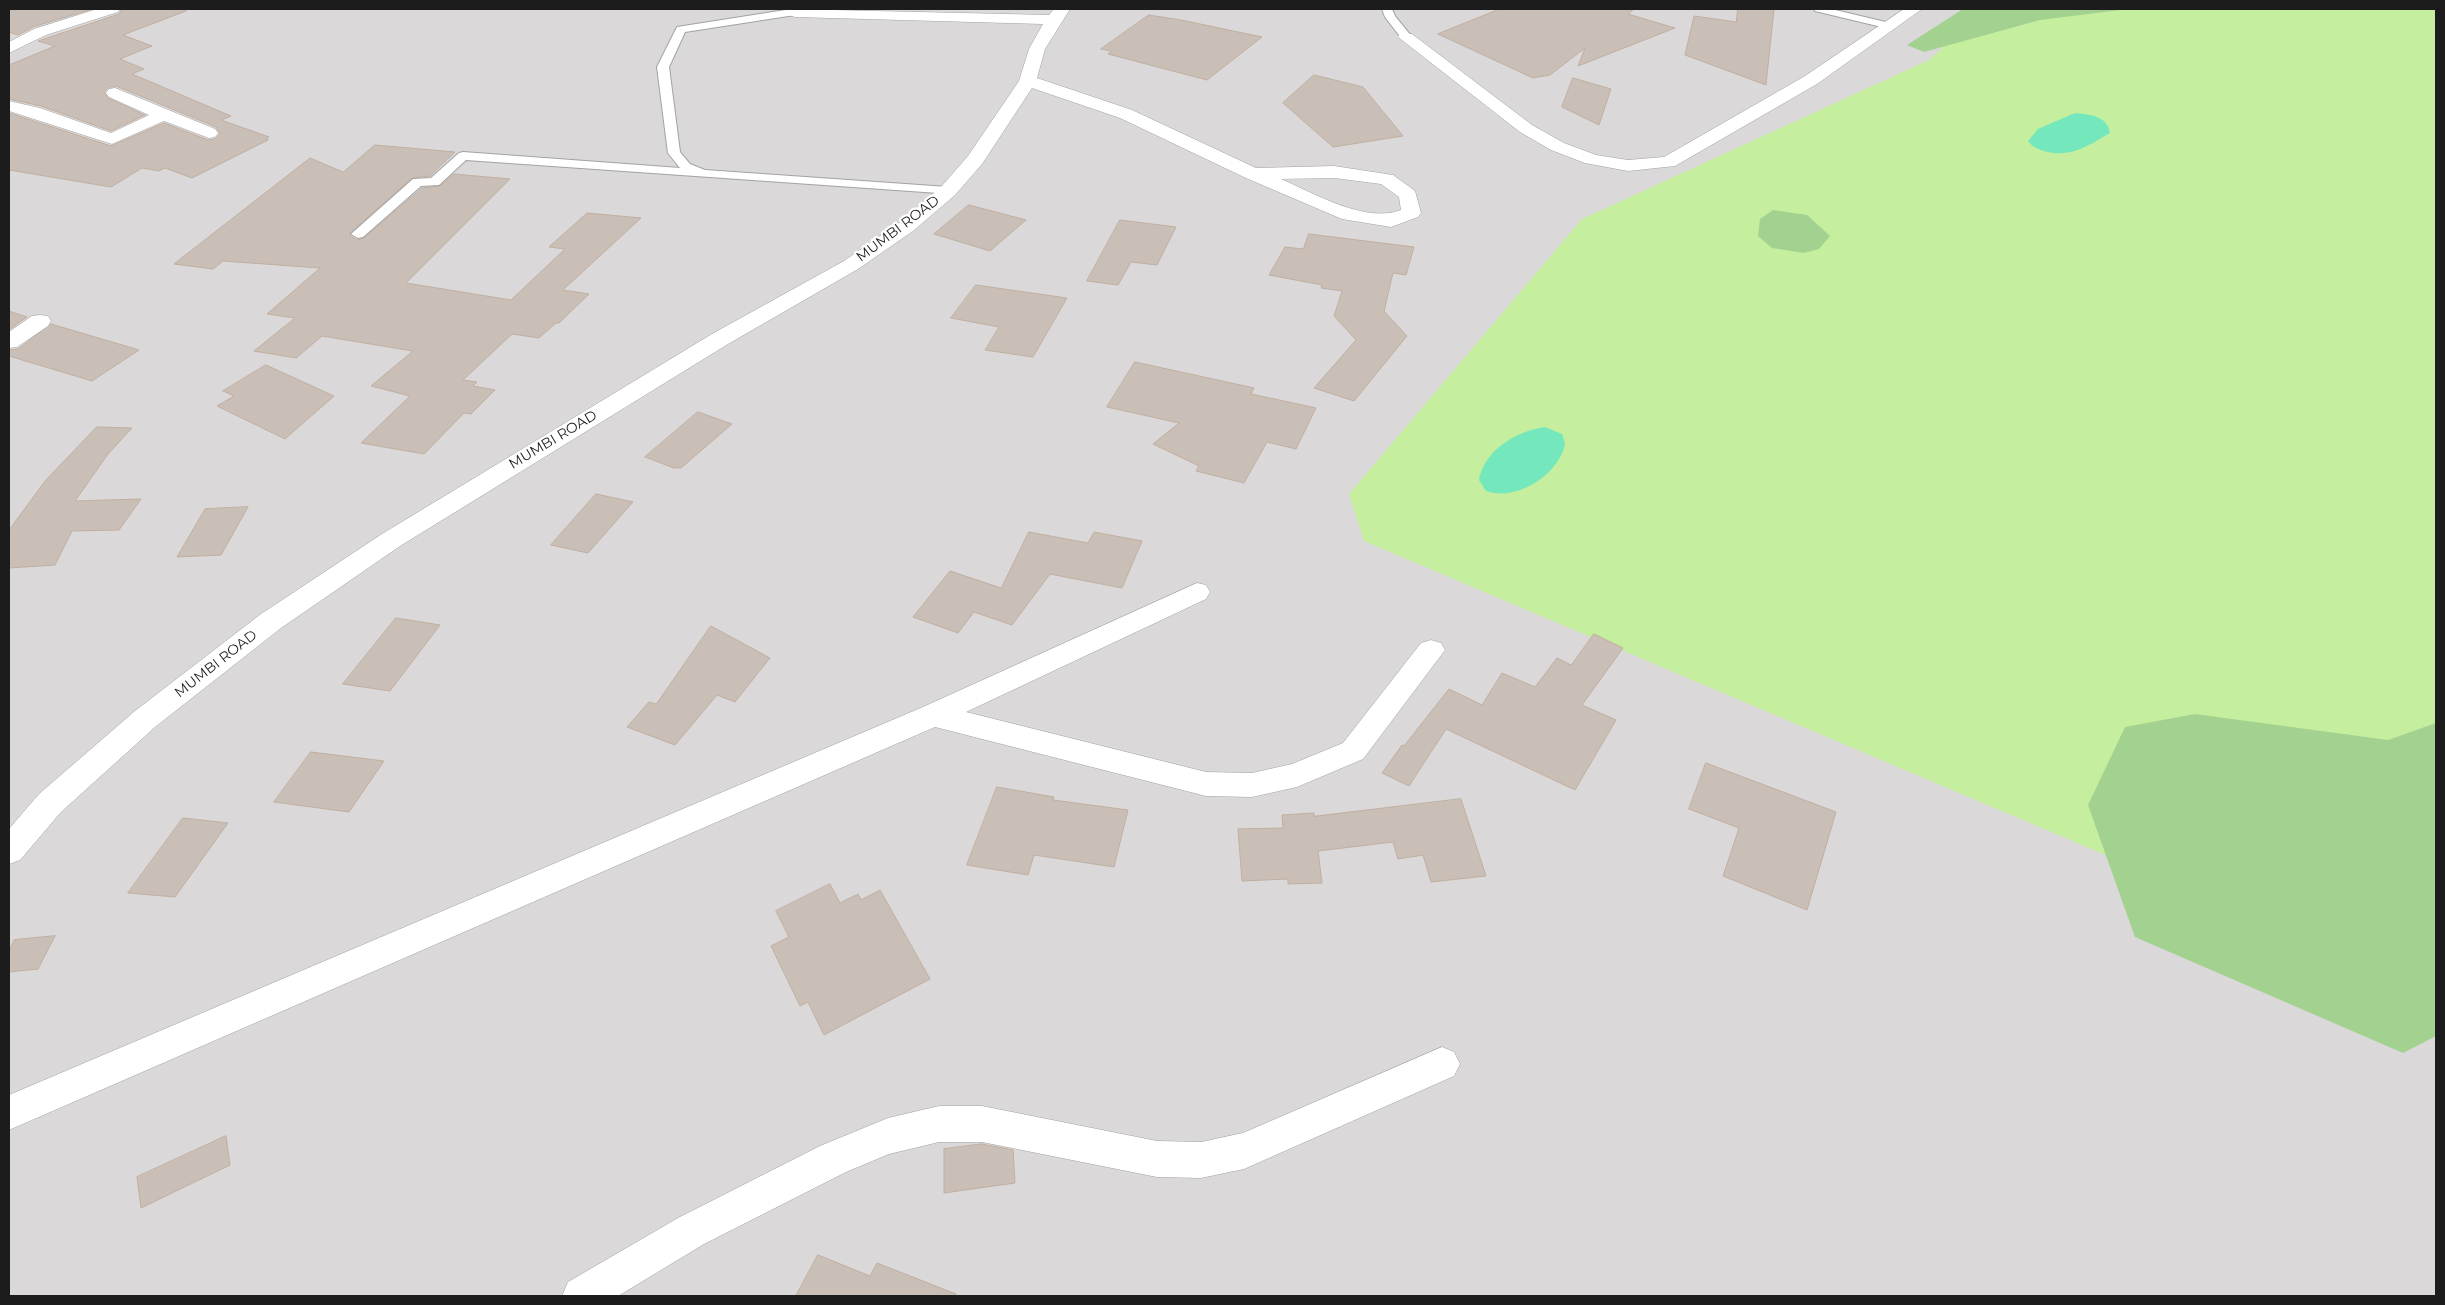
<!DOCTYPE html>
<style>
body{margin:0}
#map{position:relative;width:2445px;height:1305px;overflow:hidden;background:#eeeae0;font-family:Montserrat,sans-serif}
canvas{display:block}
.frame{position:absolute;inset:0;border:10px solid #1c1c1c;pointer-events:none}
</style>
<div id="map">
<canvas width="2445" height="1305"></canvas>
<div class="frame"></div>
</div>
<script>
const c = document.querySelector('canvas').getContext('2d');
c.lineJoin = 'round';
function paint(path, color) {
  c.fillStyle = color;
  c.fill(path, 'evenodd');
}
function strokePath(path, color, width, dash) {
  c.strokeStyle = color;
  c.lineWidth = width;
  c.lineCap = dash ? 'butt' : 'round';
  c.setLineDash(dash || []);
  c.stroke(path);
}
function write(font, color, halo, rows, align = 'center') {
  c.font = font + ' Montserrat,sans-serif';
  c.lineWidth = 4.5;
  c.setLineDash([]);
  c.textBaseline = 'middle';
  c.strokeStyle = halo;
  c.fillStyle = color;
  for (const [text, x, y, turn = 0] of rows) {
    c.save();
    c.translate(x, y);
    c.rotate((+turn || 0) * Math.PI / 180);
    c.textAlign = isNaN(turn) ? turn : align;
    if (halo) c.strokeText(text, 0, 0);
    c.fillText(text, 0, 0);
    c.restore();
  }
}
const residential = new Path2D(`
 M 9,9 L 2436,9 L 2436,1296 L 9,1296 Z`);
const grass = new Path2D(`
 M 1985,9 L 2436,9 L 2436,971 L 2408,983 L 1364,541 L 1349,494 L 1582,219 L 1929,60 Z`);
const forest = new Path2D(`
 M 1963,9 L 2129,9 L 2040,20 L 1924,52 L 1907,45 Z
 M 1773,210 L 1807,215 L 1830,236 L 1819,249 L 1804,253 L 1772,248 L 1758,236 L 1760,219 Z
 M 2195,714 L 2388,740 L 2436,723 L 2436,1036 L 2403,1053 L 2135,937 L 2088,805 L 2125,727 Z`);
const pitch = new Path2D(`
 M 2075,113 C 2089,114 2108,116 2110,133 C 2089,145 2070,159 2044,151 C 2038,149 2032,147 2028,141 L 2038,129 Z
 M 1545,427 L 1562,434 L 1565,443 C 1560,474 1517,502 1486,491 L 1479,480 C 1484,450 1517,431 1545,427 Z`);
const building = new Path2D(`
 M 9,9 L 92,9 L 33,27 L 18,35 L 9,32 Z
 M 122,9 L 186,9 L 186,11 L 123,35 L 152,46 L 120,59 L 144,69 L 132,74 L 231,116 L 221,120 L 269,137 L 266,139 L 268,140 L 192,178 L 165,168 L 159,171 L 142,168 L 111,187 L 9,170 L 9,113 L 111,146 L 164,123 L 208,140 L 215,139 L 220,134 L 216,127 L 116,86 L 109,87 L 104,92 L 108,98 L 145,115 L 111,131 L 41,106 L 9,99 L 9,65 L 55,46 L 38,41 L 119,14 Z
 M 1500,9 L 1634,9 L 1628,14 L 1675,28 L 1578,66 L 1585,48 L 1550,75 L 1533,78 L 1438,34 Z
 M 1738,9 L 1774,9 L 1766,85 L 1685,55 L 1694,16 L 1736,22 Z
 M 1149,15 L 1181,20 L 1262,37 L 1207,80 L 1108,54 L 1111,51 L 1101,49 Z
 M 1314,75 L 1363,87 L 1403,136 L 1333,147 L 1283,103 Z
 M 1573,78 L 1611,89 L 1599,125 L 1562,107 Z
 M 375,145 L 455,152 L 430,176 L 412,178 L 350,233 L 350,236 L 357,240 L 364,238 L 422,188 L 440,186 L 454,174 L 510,179 L 406,283 L 511,300 L 565,249 L 549,247 L 587,213 L 641,218 L 563,290 L 589,294 L 559,323 L 556,323 L 539,338 L 512,334 L 463,380 L 477,382 L 473,386 L 495,390 L 471,414 L 464,413 L 424,454 L 361,443 L 410,396 L 371,386 L 413,351 L 322,336 L 296,358 L 254,351 L 295,318 L 267,314 L 320,268 L 223,261 L 213,269 L 174,264 L 310,158 L 343,172 Z
 M 969,205 L 1026,220 L 990,251 L 934,234 Z
 M 1120,220 L 1176,227 L 1157,265 L 1131,262 L 1118,285 L 1087,281 Z
 M 1309,234 L 1414,247 L 1406,275 L 1393,273 L 1384,311 L 1407,336 L 1354,401 L 1314,388 L 1356,340 L 1334,316 L 1342,291 L 1321,288 L 1322,285 L 1269,275 L 1285,247 L 1303,249 Z
 M 976,285 L 1067,298 L 1033,357 L 985,350 L 999,327 L 951,318 Z
 M 9,311 L 27,317 L 9,330 Z
 M 51,324 L 139,350 L 92,381 L 9,356 L 9,350 L 18,349 Z
 M 1135,362 L 1254,388 L 1251,394 L 1316,408 L 1296,449 L 1267,442 L 1244,483 L 1196,471 L 1199,466 L 1153,444 L 1179,423 L 1107,407 Z
 M 266,365 L 334,396 L 285,439 L 217,406 L 234,396 L 223,391 Z
 M 698,412 L 732,424 L 681,468 L 674,468 L 645,457 Z
 M 97,427 L 132,428 L 108,454 L 75,501 L 141,499 L 119,530 L 72,531 L 55,565 L 9,568 L 9,530 L 46,480 Z
 M 596,494 L 633,502 L 588,553 L 551,545 Z
 M 248,507 L 221,555 L 177,557 L 205,509 Z
 M 1029,532 L 1088,543 L 1094,532 L 1142,541 L 1122,588 L 1050,574 L 1012,625 L 974,612 L 958,633 L 913,617 L 950,571 L 1001,588 Z
 M 396,618 L 440,625 L 390,691 L 343,684 Z
 M 711,626 L 770,658 L 735,702 L 717,695 L 675,745 L 627,727 L 649,702 L 656,704 Z
 M 1594,634 L 1623,648 L 1582,705 L 1616,720 L 1575,790 L 1446,729 L 1409,786 L 1382,773 L 1402,745 L 1404,746 L 1449,689 L 1482,705 L 1502,673 L 1535,687 L 1557,658 L 1571,665 Z
 M 311,752 L 384,761 L 349,812 L 274,802 Z
 M 1706,763 L 1836,812 L 1807,910 L 1723,876 L 1739,828 L 1689,809 Z
 M 997,787 L 1054,797 L 1053,800 L 1128,810 L 1114,867 L 1034,855 L 1028,875 L 967,865 Z
 M 1461,799 L 1486,876 L 1431,882 L 1423,855 L 1398,859 L 1393,842 L 1318,851 L 1322,883 L 1288,884 L 1288,879 L 1242,881 L 1238,829 L 1283,828 L 1282,815 L 1314,813 L 1314,816 Z
 M 183,818 L 228,823 L 175,897 L 128,893 Z
 M 830,884 L 840,903 L 858,894 L 861,900 L 880,890 L 930,979 L 824,1035 L 808,1002 L 800,1006 L 771,946 L 789,937 L 776,911 Z
 M 55,936 L 38,969 L 9,972 L 9,951 L 14,940 Z
 M 226,1136 L 230,1165 L 141,1208 L 137,1177 Z
 M 982,1144 L 1013,1150 L 1015,1183 L 944,1193 L 944,1149 Z
 M 818,1255 L 870,1276 L 877,1263 L 956,1294 L 956,1296 L 796,1296 Z`);
const lane = new Path2D(`
 M 792,9 L 802,9 L 799,14 L 795,15 L 685,32 L 669,67 L 680,152 L 690,164 L 705,170 L 948,187 L 955,191 L 953,194 L 466,160 L 439,185 L 421,186 L 363,237 L 358,238 L 351,234 L 413,179 L 431,178 L 459,153 L 463,152 L 680,168 L 668,153 L 657,67 L 677,27 Z
 M 1382,9 L 1392,9 L 1395,16 L 1412,37 L 1410,39 L 1402,39 L 1385,17 Z
 M 1814,9 L 1831,9 L 1894,24 L 1895,26 L 1890,29 L 1815,11 Z`);
const street = new Path2D(`
 M 97,9 L 120,9 L 118,12 L 46,35 L 9,53 L 9,42 L 34,29 Z
 M 789,9 L 1049,15 L 1054,9 L 1070,9 L 1045,49 L 1037,78 L 1132,110 L 1256,168 L 1334,166 L 1393,175 L 1415,191 L 1421,213 L 1418,217 L 1391,227 L 1342,219 L 1246,178 L 1120,118 L 1032,88 L 982,164 L 955,195 L 913,231 L 858,269 L 728,344 L 400,546 L 281,628 L 155,727 L 61,812 L 20,860 L 9,864 L 9,829 L 39,794 L 135,711 L 261,614 L 382,534 L 712,334 L 844,261 L 899,223 L 941,187 L 968,156 L 1019,81 L 1029,49 L 1043,24 L 795,17 L 789,15 L 787,12 ZM 1334,178 L 1381,184 L 1399,197 L 1401,210 C 1366,224 1313,193 1281,179 Z
 M 1904,9 L 1922,9 L 1817,84 L 1675,166 L 1628,171 L 1585,163 L 1551,150 L 1520,132 L 1398,37 L 1400,34 L 1412,34 L 1532,125 L 1564,143 L 1596,155 L 1628,160 L 1664,157 L 1805,76 Z
 M 115,88 L 215,129 L 218,133 L 215,137 L 209,138 L 164,121 L 112,144 L 9,111 L 9,101 L 40,108 L 111,133 L 149,115 L 109,97 L 106,93 L 109,89 Z
 M 40,315 L 48,316 L 51,321 L 48,326 L 17,347 L 9,348 L 9,332 L 32,316 Z
 M 1197,583 L 1206,585 L 1210,592 L 1206,599 L 966,712 L 1206,772 L 1252,773 L 1292,764 L 1343,743 L 1421,643 L 1431,640 L 1441,643 L 1445,650 L 1363,759 L 1297,787 L 1252,797 L 1206,796 L 935,727 L 9,1130 L 9,1095 L 923,707 Z
 M 1442,1047 L 1454,1052 L 1460,1064 L 1454,1076 L 1244,1169 L 1201,1178 L 1157,1177 L 982,1142 L 939,1142 L 889,1154 L 846,1172 L 704,1244 L 618,1296 L 562,1296 L 568,1282 L 678,1218 L 820,1146 L 888,1118 L 939,1106 L 982,1106 L 1157,1141 L 1201,1142 L 1243,1133 Z`);
const streetNames = [
 ["MUMBI ROAD",898,229,-37],
 ["MUMBI ROAD",553,440,-31],
 ["MUMBI ROAD",216,664,-38]
];
paint(residential, '#dad8d8');
paint(grass, '#c5ef9f');
paint(forest, '#a3d290');
paint(pitch, '#74e7bc');
paint(building, '#cabfb6');
strokePath(building, '#c1afa1', 1);
strokePath(lane, '#a3a3a3', 2);
strokePath(street, '#a3a3a3', 1);
paint(lane, '#fff');
paint(street, '#fff');
write('14px', '#1c1c1c', '#fff', streetNames);
</script>
